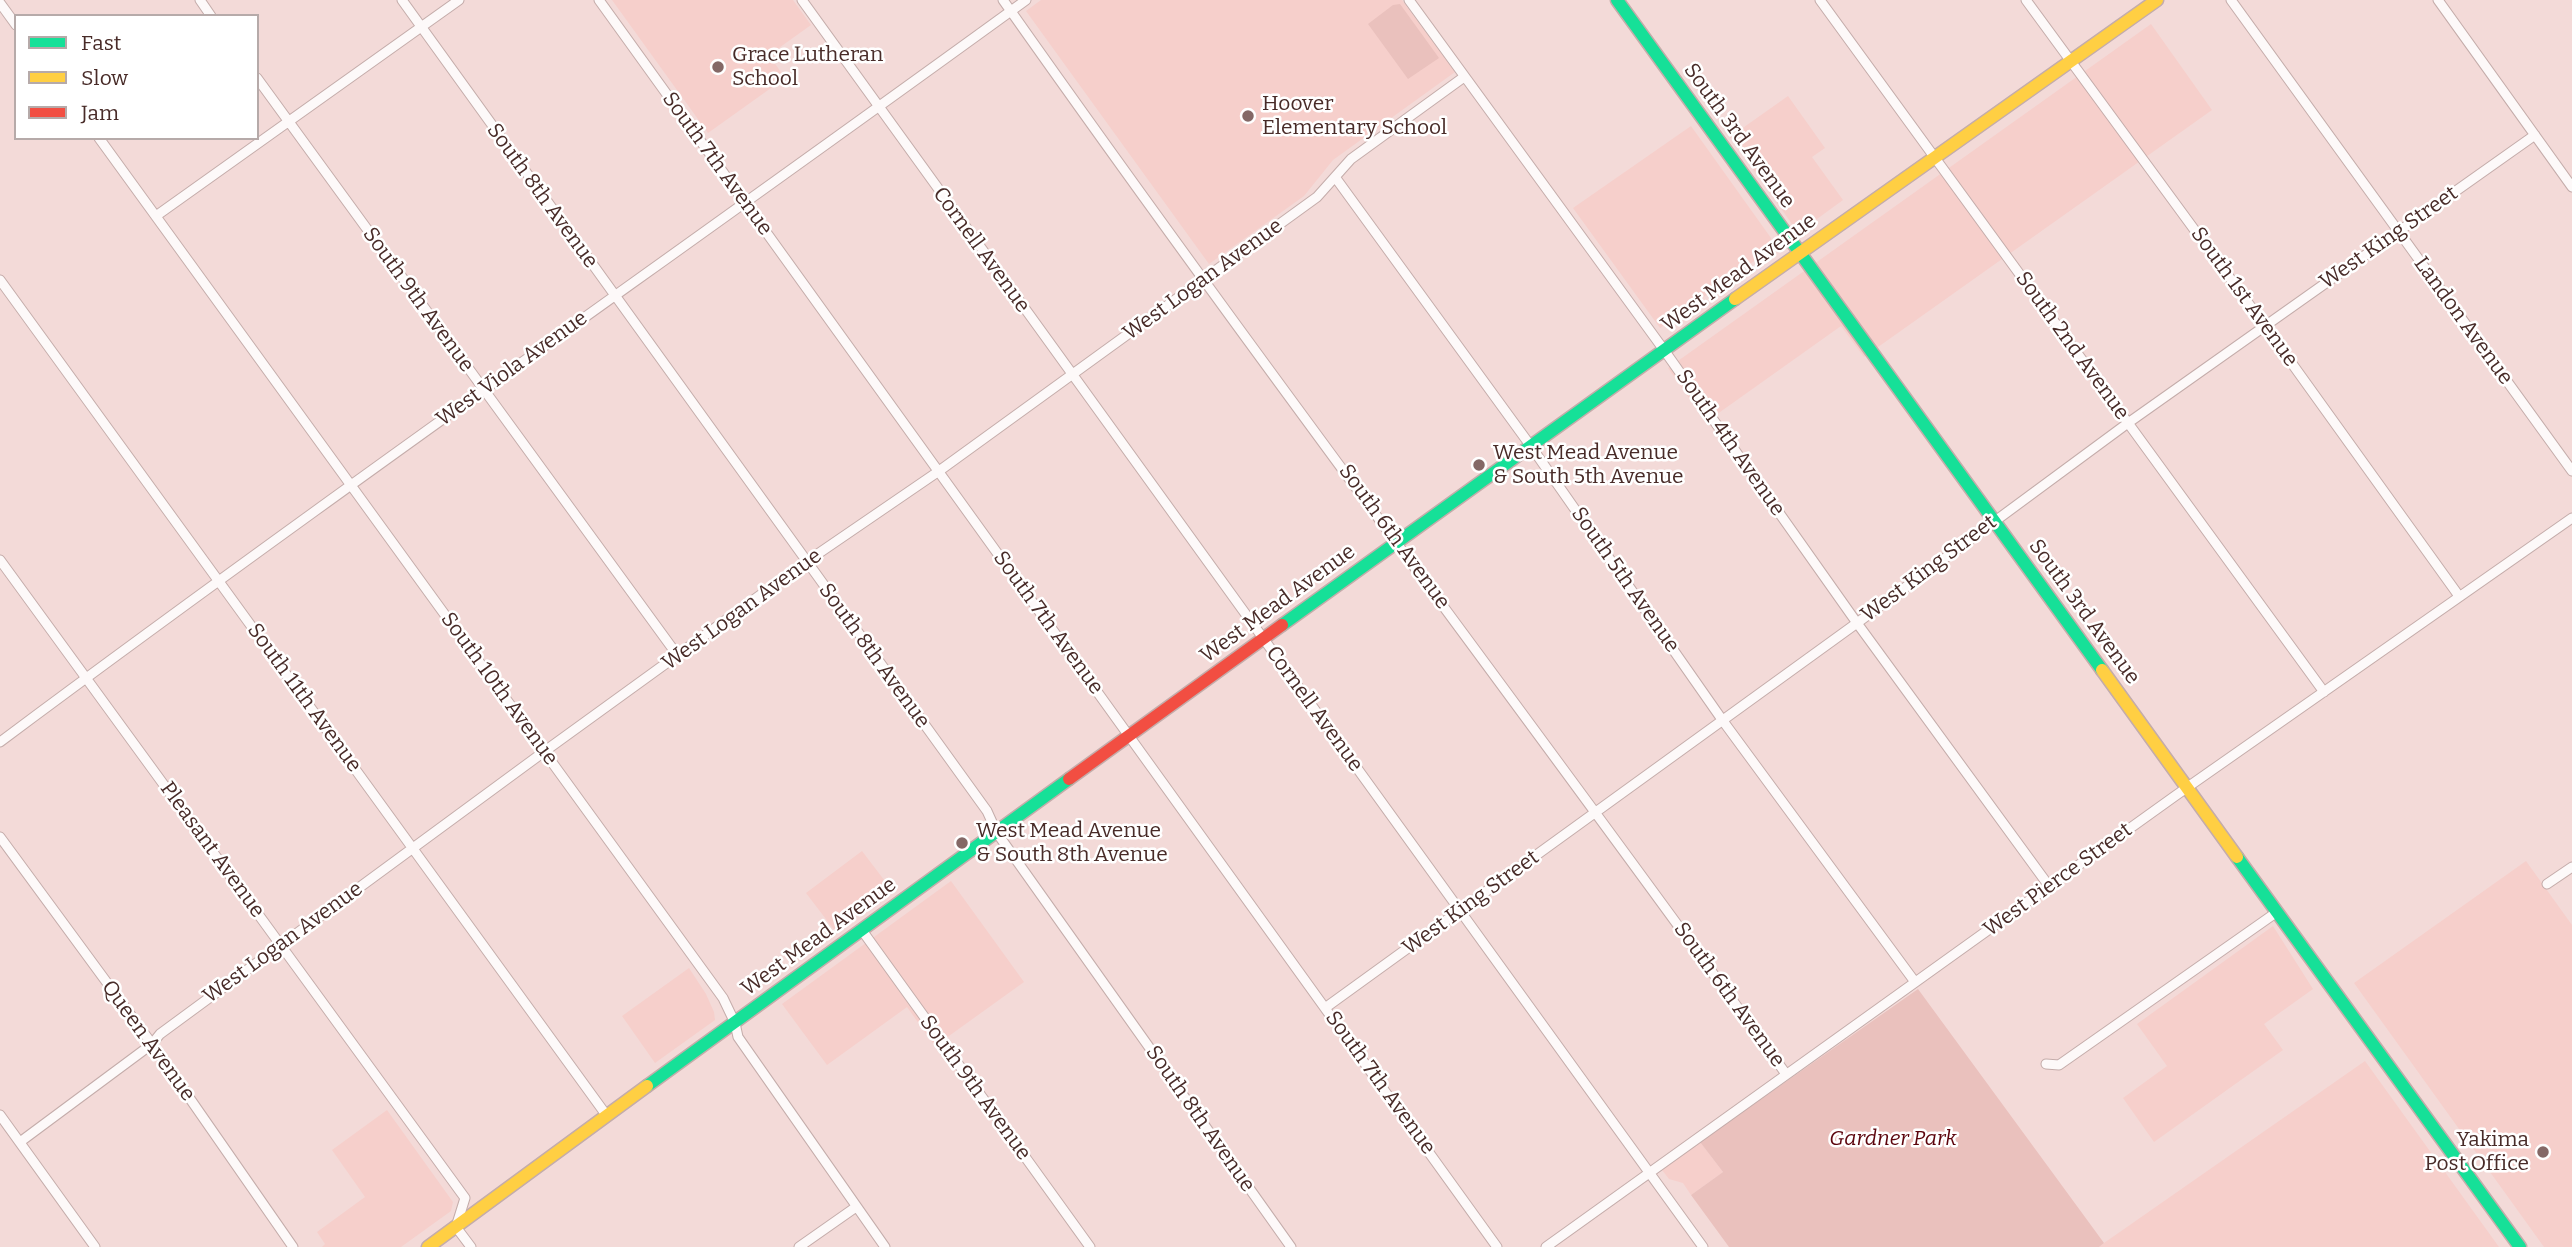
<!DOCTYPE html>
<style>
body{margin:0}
#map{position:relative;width:2572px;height:1247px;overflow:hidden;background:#f3dad8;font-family:Bitter,serif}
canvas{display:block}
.legend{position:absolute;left:14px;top:14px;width:245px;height:126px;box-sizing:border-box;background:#fff;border:2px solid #b6aaa9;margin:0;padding:9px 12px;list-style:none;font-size:21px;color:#482b28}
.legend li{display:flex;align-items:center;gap:14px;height:35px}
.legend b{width:35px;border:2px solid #b6aaa9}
</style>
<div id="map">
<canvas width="2572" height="1247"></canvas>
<ul class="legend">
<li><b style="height:9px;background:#16e098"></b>Fast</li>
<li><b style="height:9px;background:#ffcf43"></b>Slow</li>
<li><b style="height:9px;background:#f24e42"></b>Jam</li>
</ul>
</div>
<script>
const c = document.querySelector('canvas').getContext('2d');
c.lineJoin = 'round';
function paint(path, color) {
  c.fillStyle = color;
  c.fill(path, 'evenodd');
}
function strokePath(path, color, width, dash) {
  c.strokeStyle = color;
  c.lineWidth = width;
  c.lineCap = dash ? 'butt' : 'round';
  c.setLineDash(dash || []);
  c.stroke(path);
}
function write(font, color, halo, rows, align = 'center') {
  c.font = font + ' Bitter,serif';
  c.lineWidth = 5;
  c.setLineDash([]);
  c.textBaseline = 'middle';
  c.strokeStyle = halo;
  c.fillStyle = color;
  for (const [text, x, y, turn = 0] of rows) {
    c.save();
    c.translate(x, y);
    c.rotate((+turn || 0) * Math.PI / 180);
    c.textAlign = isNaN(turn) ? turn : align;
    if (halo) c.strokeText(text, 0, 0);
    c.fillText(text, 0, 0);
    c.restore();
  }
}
const built = new Path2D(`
 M 612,0 L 793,0 L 811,25 L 769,55 L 785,78 L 708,133 Z
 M 1041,0 L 1402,0 L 1455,72 L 1333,160 L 1304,196 L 1209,264 L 1026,11 Z
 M 2151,24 L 2212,110 L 1864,357 L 1841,326 L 1706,422 L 1668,368 Z
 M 1788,96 L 1825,148 L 1812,157 L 1843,200 L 1806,227 L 1792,224 L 1730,137 Z
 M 1691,126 L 1771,238 L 1771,249 L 1660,328 L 1573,208 Z
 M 862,851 L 891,889 L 835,931 L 806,893 Z
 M 2526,861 L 2572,925 L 2572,1247 L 2544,1247 L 2354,983 Z
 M 951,881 L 1024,982 L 935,1046 L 907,1007 L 827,1065 L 782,1004 Z
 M 2273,926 L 2313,989 L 2264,1024 L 2283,1050 L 2154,1142 L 2123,1098 L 2167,1066 L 2137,1024 Z
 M 689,968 L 706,994 L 714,1012 L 715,1020 L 655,1063 L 622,1016 Z
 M 2365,1061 L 2499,1247 L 2099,1247 L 2104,1243 Z
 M 387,1110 L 453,1202 L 451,1211 L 401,1247 L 322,1247 L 325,1244 L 317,1232 L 365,1197 L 332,1150 Z
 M 1700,1142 L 1723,1172 L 1691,1195 L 1683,1183 L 1669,1179 L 1662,1170 Z`);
const green = new Path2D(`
 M 1400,4 L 1439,58 L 1408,79 L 1368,24 L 1393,5 Z
 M 1918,989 L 2104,1243 L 2099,1247 L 1729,1247 L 1691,1195 L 1723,1172 L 1700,1142 Z`);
const street = new Path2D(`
 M 200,0 L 211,16
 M 402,0 L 987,811 L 997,833 L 1291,1247
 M 599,0 L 1497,1247
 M 802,0 L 1703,1247
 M 1003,0 C 1258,362 1527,715 1786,1074
 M 1409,0 L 1664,350 L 1857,623 L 2049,886
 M 1820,0 L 2324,692
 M 2026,0 L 2265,326 L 2459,596
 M 2231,0 L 2572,471
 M 2438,0 L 2572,187
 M 0,3 L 16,25
 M 257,78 L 678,656
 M 99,138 L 723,998 L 735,1023 L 738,1037 L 885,1247
 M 1335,177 L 1530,445 L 1723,721 L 1915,982
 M 156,216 L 459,0
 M 0,280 L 607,1116
 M 0,560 L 465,1198 L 456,1227 L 471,1247
 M 0,742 C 338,490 685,248 1026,0
 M 0,837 L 152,1044 L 293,1247
 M 2547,884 L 2572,867
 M 861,929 L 1090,1247
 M 1325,1008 L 1857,623 L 2128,423 L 2535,135
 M 2046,1064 L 2059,1065 L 2277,912
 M 0,1115 L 95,1247
 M 20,1142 L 152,1044 L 160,1034 L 545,751 L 806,562 L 939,471 L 1317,197 L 1351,159 L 1464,77
 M 799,1247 L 856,1207
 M 1546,1247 L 2175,796 L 2572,518`);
const fast = new Path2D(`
 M 1617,0 L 2102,670
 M 1282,625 L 1735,299
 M 2237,857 L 2520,1247
 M 647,1086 L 1069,779`);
const slow = new Path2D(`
 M 1735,299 L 2157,0
 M 2102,670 L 2237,857
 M 428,1247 L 647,1086`);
const jam = new Path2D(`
 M 1069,779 L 1282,625`);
const markers = [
 [718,67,7,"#846866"],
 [1248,116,7,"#846866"],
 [1479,465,7,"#846866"],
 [962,843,7,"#846866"],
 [2543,1152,7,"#846866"]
];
const poiNames = [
 ["Grace Lutheran",732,55],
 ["School",732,79],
 ["Hoover",1262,104],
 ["Elementary School",1262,128],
 ["West Mead Avenue",1493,453],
 ["& South 5th Avenue",1493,477],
 ["West Mead Avenue",976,831],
 ["& South 8th Avenue",976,855],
 ["Yakima",2529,1140,"right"],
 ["Post Office",2529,1164,"right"]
];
const streetNames = [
 ["South 3rd Avenue",1739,136,54],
 ["South 7th Avenue",717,164,54],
 ["South 8th Avenue",542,196,54],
 ["West King Street",2389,238,-35],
 ["Cornell Avenue",981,250,54],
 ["West Mead Avenue",1739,273,-36],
 ["West Logan Avenue",1203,280,-36],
 ["South 1st Avenue",2244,297,54],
 ["South 9th Avenue",418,300,54],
 ["Landon Avenue",2463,321,54],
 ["South 2nd Avenue",2072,346,54],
 ["West Viola Avenue",512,369,-36],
 ["South 4th Avenue",1730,443,55],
 ["South 6th Avenue",1394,537,54],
 ["West King Street",1929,569,-37],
 ["South 5th Avenue",1625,580,55],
 ["West Mead Avenue",1278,604,-36],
 ["West Logan Avenue",742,610,-36],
 ["South 3rd Avenue",2084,612,54],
 ["South 7th Avenue",1048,623,54],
 ["South 8th Avenue",874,656,54],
 ["South 10th Avenue",499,689,54],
 ["South 11th Avenue",304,698,54],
 ["Cornell Avenue",1314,709,54],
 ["Pleasant Avenue",212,850,54],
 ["West Pierce Street",2058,880,-36],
 ["West King Street",1471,903,-36],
 ["West Mead Avenue",819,937,-36],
 ["West Logan Avenue",283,943,-36],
 ["South 6th Avenue",1729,995,54],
 ["Queen Avenue",148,1041,54],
 ["South 7th Avenue",1380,1083,54],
 ["South 9th Avenue",975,1088,54],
 ["South 8th Avenue",1200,1119,55]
];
const parkNames = [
 ["Gardner Park",1893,1139]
];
paint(built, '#f6cfcb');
paint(green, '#eac1bd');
strokePath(street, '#c4acaa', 11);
strokePath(fast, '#c4acaa', 15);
strokePath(slow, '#c4acaa', 15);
strokePath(jam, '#c4acaa', 15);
strokePath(street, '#fdf9f9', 9);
strokePath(fast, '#16e098', 12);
strokePath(slow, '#ffcf43', 12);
strokePath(jam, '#f24e42', 12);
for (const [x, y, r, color] of markers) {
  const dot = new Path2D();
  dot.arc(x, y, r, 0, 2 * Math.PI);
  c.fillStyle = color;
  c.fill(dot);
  strokePath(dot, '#fff', 2.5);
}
write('21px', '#482b28', '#fff', poiNames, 'left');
write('21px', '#482b28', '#fff', streetNames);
write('italic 21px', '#5c040c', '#fff', parkNames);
</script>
